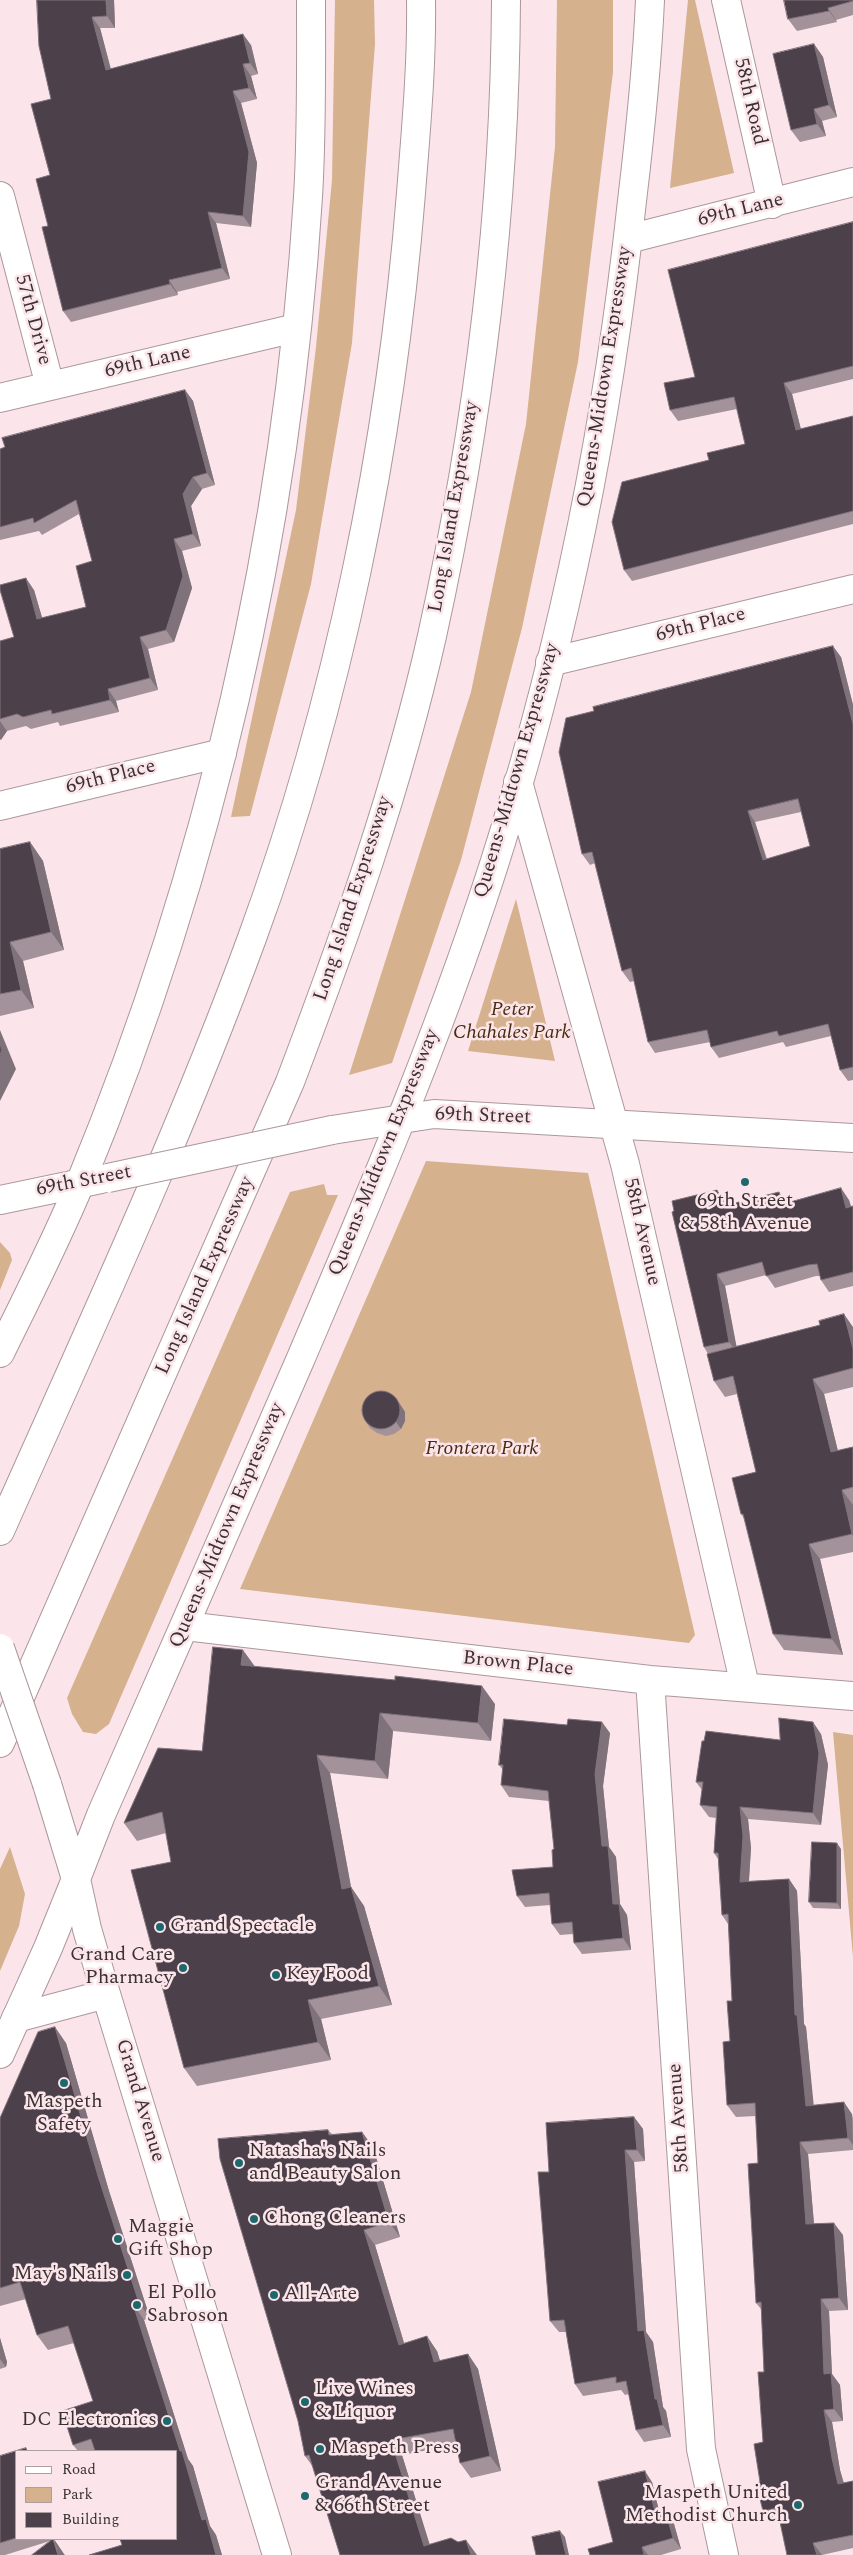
<!DOCTYPE html>
<style>
body{margin:0}
#map{position:relative;width:853px;height:2555px;overflow:hidden;background:#fbe5ea;font-family:Spectral,serif}
canvas{display:block}
.legend{position:absolute;left:15px;top:2450px;width:162px;height:90px;box-sizing:border-box;background:#fbe5ea;border:1px solid #ae9da1;margin:0;padding:6px 9px;list-style:none;font-size:15px;color:#3a3133}
.legend li{display:flex;align-items:center;gap:10px;height:25px}
.legend b{width:25px;border:1px solid #ae9da1}
</style>
<div id="map">
<canvas width="853" height="2555"></canvas>
<ul class="legend">
<li><b style="height:6px;background:#fff"></b>Road</li>
<li><b style="height:14px;background:#d5b18d"></b>Park</li>
<li><b style="height:14px;background:#4c404b"></b>Building</li>
</ul>
</div>
<script>
const c = document.querySelector('canvas').getContext('2d');
c.lineJoin = 'round';
function paint(path, color) {
  c.fillStyle = color;
  c.fill(path, 'evenodd');
}
function strokePath(path, color, width, dash) {
  c.strokeStyle = color;
  c.lineWidth = width;
  c.lineCap = dash ? 'butt' : 'round';
  c.setLineDash(dash || []);
  c.stroke(path);
}
function write(font, color, halo, rows, align = 'center') {
  c.font = font + ' Spectral,serif';
  c.lineWidth = 5;
  c.setLineDash([]);
  c.textBaseline = 'middle';
  c.strokeStyle = halo;
  c.fillStyle = color;
  for (const [text, x, y, turn = 0] of rows) {
    c.save();
    c.translate(x, y);
    c.rotate((+turn || 0) * Math.PI / 180);
    c.textAlign = isNaN(turn) ? turn : align;
    if (halo) c.strokeText(text, 0, 0);
    c.fillText(text, 0, 0);
    c.restore();
  }
}
const green = new Path2D(`
 M 335,0 L 374,0 L 375,44 L 352,343 L 311,584 L 250,816 L 231,817 L 296,510 L 316,347 L 332,180 Z
 M 557,0 L 613,0 L 613,72 L 578,362 L 522,628 L 461,860 L 392,1063 L 349,1075 L 471,692 L 526,424 L 555,147 Z
 M 688,0 L 695,0 L 734,173 L 670,188 Z
 M 516,899 L 555,1061 L 468,1051 Z
 M 426,1161 L 588,1173 L 695,1635 L 689,1643 L 240,1589 Z
 M 324,1184 L 327,1195 L 338,1195 L 109,1724 L 96,1734 L 83,1732 L 72,1714 L 67,1698 L 290,1192 Z
 M 0,1242 L 10,1253 L 12,1260 L 0,1290 Z
 M 833,1732 L 853,1735 L 853,1957 Z
 M 10,1847 L 25,1894 L 19,1926 L 0,1971 L 0,1869 Z`);
const street = new Path2D(`
 M 726,0 L 772,204
 M 0,196 L 50,386
 M 628,239 L 853,182
 M 0,398 L 296,328
 M 550,662 L 853,589
 M 518,782 L 625,1164 L 745,1686
 M 0,806 L 222,753
 M 185,1626 L 650,1680 L 853,1696
 M 650,1680 L 701,2449 L 724,2555`);
const secondary = new Path2D(`
 M 332,1130 L 434,1114 L 853,1138
 M 0,1200 L 101,1179
 M 0,2054 L 48,1948 L 76,1879`);
const primary = new Path2D(`
 M 0,1353 C 28,1296 57,1239 81,1181 C 210,869 287,534 308,197 C 312,132 311,66 311,0
 M 47,1784 L 76,1879 L 87,1929 L 106,1994 L 277,2555
 M 76,1879 L 101,1815 C 168,1663 235,1510 301,1358 C 374,1187 447,1017 502,839 C 566,632 609,416 632,201 C 640,134 647,67 650,0
 M 16,2018 L 106,1994`);
const highway = new Path2D(`
 M 0,1531 C 87,1335 178,1140 252,938 C 339,701 391,444 411,193 C 416,129 422,64 421,0
 M 0,1743 L 290,1082 C 345,937 398,788 432,636 C 478,428 505,213 506,0`);
const secondaryBridge = new Path2D(`
 M 108,1178 L 332,1130`);
const primaryBridge = new Path2D(`
 M 0,1648 L 47,1784`);
const wall = new Path2D(`
 M 114,0 L 115,28 L 100,28 L 111,69 L 251,45 L 258,74 L 251,76 L 257,99 L 241,103 L 257,163 L 251,227 L 216,223 L 230,279 L 177,292 L 178,295 L 71,322 L 63,311 L 48,226 L 50,175 L 51,99 L 39,46 Z
 M 853,0 L 853,15 L 836,20 L 837,22 L 797,31 L 788,19 Z
 M 814,44 L 823,57 L 837,117 L 822,121 L 826,136 L 800,142 L 791,130 Z
 M 853,222 L 853,379 L 792,394 L 801,429 L 853,416 L 853,524 L 632,581 L 624,570 L 709,460 L 745,444 L 737,409 L 678,421 L 670,410 L 695,377 Z
 M 185,390 L 193,401 L 215,485 L 202,489 L 191,506 L 201,546 L 182,551 L 192,588 L 174,642 L 148,649 L 158,690 L 116,701 L 119,712 L 60,726 L 58,722 L 31,729 L 26,726 L 7,731 L 0,740 L 0,641 L 14,637 L 34,590 L 42,618 L 86,607 L 92,561 L 79,514 L 42,535 L 39,531 L 0,540 L 0,449 Z
 M 841,657 L 853,705 L 853,1080 L 848,1081 L 840,1070 L 831,1036 L 786,1047 L 783,1042 L 719,1058 L 711,1047 L 710,1042 L 655,1053 L 648,1042 L 634,981 L 630,982 L 622,971 L 595,863 L 590,865 L 582,854 ZM 801,812 L 810,846 L 767,859 L 755,822 Z
 M 30,842 L 43,861 L 64,950 L 23,961 L 34,1008 L 0,1016 L 0,849 Z
 M 717,1190 L 727,1205 L 849,1200 L 851,1206 L 853,1206 L 853,1286 L 829,1292 L 821,1280 L 820,1276 L 816,1276 L 775,1288 L 766,1275 L 725,1286 L 736,1346 L 853,1327 L 853,1387 L 824,1394 L 838,1451 L 853,1447 L 853,1552 L 820,1559 L 843,1655 L 784,1650 L 773,1634 L 745,1519 L 741,1514 L 756,1472 L 737,1394 L 725,1397 L 714,1381 L 708,1354 L 704,1347 L 674,1211 Z
 M 396,1398 L 405,1412 L 405,1421 L 401,1429 L 394,1434 L 386,1436 L 377,1433 L 370,1428 L 366,1422 Z
 M 254,1666 L 495,1704 L 491,1741 L 393,1731 L 388,1779 L 330,1773 L 351,1887 L 364,1906 L 392,2005 L 321,2019 L 331,2060 L 197,2086 L 184,2068 L 171,1862 L 166,1833 L 137,1841 L 124,1823 L 202,1751 Z
 M 610,1733 L 603,1786 L 609,1847 L 616,1857 L 620,1904 L 627,1915 L 631,1950 L 582,1954 L 574,1943 L 573,1934 L 560,1935 L 552,1924 L 550,1905 L 525,1907 L 517,1896 L 553,1867 L 554,1849 L 549,1801 L 509,1797 L 501,1785 L 503,1770 L 499,1765 Z
 M 821,1734 L 828,1765 L 821,1825 L 748,1819 L 751,1848 L 749,1881 L 789,1879 L 797,1891 L 804,2024 L 806,2027 L 813,2105 L 852,2114 L 853,2119 L 853,2150 L 808,2154 L 814,2224 L 843,2235 L 848,2310 L 829,2311 L 832,2374 L 840,2385 L 843,2421 L 832,2422 L 840,2470 L 844,2483 L 853,2481 L 853,2548 L 822,2555 L 787,2555 L 780,2521 L 771,2523 L 763,2511 L 760,2482 L 763,2442 L 764,2372 L 761,2309 L 756,2303 L 758,2163 L 756,2116 L 736,2117 L 727,2105 L 732,2001 L 728,1924 L 722,1915 L 718,1859 L 714,1853 L 716,1818 L 709,1817 L 700,1805 L 702,1790 L 696,1782 L 780,1740 Z
 M 841,1849 L 841,1909 L 813,1908 L 809,1902 Z
 M 66,2043 L 109,2191 L 150,2318 L 144,2320 L 188,2459 L 193,2466 L 210,2526 L 216,2535 L 222,2555 L 89,2555 L 122,2545 L 176,2451 L 78,2451 L 73,2445 L 93,2401 L 74,2343 L 48,2350 L 37,2335 L 26,2299 L 0,2306 L 0,2118 Z
 M 634,2117 L 643,2129 L 645,2161 L 634,2162 L 646,2332 L 653,2342 L 663,2407 L 666,2411 L 671,2437 L 644,2442 L 636,2430 L 629,2394 L 625,2395 L 621,2390 L 583,2396 L 575,2384 L 566,2332 L 559,2332 L 550,2321 L 549,2172 Z
 M 328,2130 L 332,2134 L 362,2132 L 373,2147 L 400,2237 L 375,2245 L 404,2343 L 437,2351 L 440,2361 L 468,2354 L 478,2369 L 501,2471 L 471,2478 L 460,2463 L 456,2445 L 402,2455 L 429,2544 L 477,2555 L 340,2555 L 313,2467 L 305,2456 Z
 M 0,2338 L 7,2362 L 6,2367 L 0,2369 Z
 M 0,2456 L 16,2539 L 57,2539 L 54,2540 L 64,2554 L 50,2541 L 5,2555 L 0,2555 Z
 M 652,2482 L 660,2515 L 674,2524 L 681,2549 L 661,2555 L 590,2555 L 613,2542 Z`);
const shadedWall = new Path2D(`
 M 106,0 L 114,0 L 115,28 L 107,16 Z
 M 828,8 L 836,20 L 837,22 L 829,11 Z
 M 92,17 L 100,28 L 114,82 L 106,70 Z
 M 243,34 L 251,45 L 258,74 L 250,63 Z
 M 814,44 L 823,57 L 837,117 L 829,105 Z
 M 243,64 L 251,76 L 257,99 L 249,88 Z
 M 233,91 L 241,103 L 257,163 L 251,227 L 243,216 Z
 M 814,109 L 822,121 L 826,136 L 817,124 Z
 M 208,212 L 216,223 L 230,279 L 222,268 Z
 M 169,280 L 177,292 L 178,295 L 170,284 Z
 M 784,383 L 792,394 L 804,442 L 796,430 Z
 M 185,390 L 193,401 L 215,485 L 207,473 Z
 M 193,477 L 202,489 L 191,506 L 201,546 L 193,534 L 183,494 Z
 M 174,539 L 182,551 L 192,588 L 174,642 L 166,630 Z
 M 26,578 L 34,590 L 46,631 L 37,619 Z
 M 140,637 L 148,649 L 158,690 L 150,678 Z
 M 833,646 L 841,657 L 853,705 L 853,724 Z
 M 108,689 L 116,701 L 119,712 L 110,700 Z
 M 0,721 L 7,731 L 1,740 L 0,739 Z
 M 748,811 L 755,822 L 770,871 L 763,860 Z
 M 30,842 L 43,861 L 64,950 L 51,932 Z
 M 10,942 L 23,961 L 34,1008 L 21,990 Z
 M 0,1030 L 16,1069 L 0,1101 Z
 M 841,1188 L 849,1200 L 853,1214 L 846,1208 Z
 M 717,1190 L 725,1202 L 732,1218 L 723,1206 Z
 M 779,1192 L 787,1204 L 782,1204 Z
 M 717,1274 L 725,1286 L 738,1354 L 729,1342 Z
 M 844,1314 L 853,1327 L 853,1349 Z
 M 813,1379 L 824,1394 L 842,1468 L 831,1452 Z
 M 396,1398 L 405,1412 L 405,1421 L 401,1429 L 396,1422 Z
 M 842,1490 L 853,1505 L 853,1536 L 852,1534 Z
 M 809,1544 L 820,1559 L 843,1655 L 832,1639 Z
 M 243,1650 L 256,1668 L 241,1665 Z
 M 482,1686 L 495,1704 L 491,1741 L 478,1723 Z
 M 380,1713 L 393,1731 L 388,1779 L 375,1761 Z
 M 602,1722 L 610,1733 L 603,1786 L 609,1847 L 616,1857 L 620,1904 L 627,1915 L 631,1950 L 623,1938 L 613,1904 L 602,1846 L 595,1774 Z
 M 813,1722 L 821,1734 L 828,1765 L 821,1825 L 813,1813 Z
 M 317,1755 L 330,1773 L 351,1887 L 364,1906 L 392,2005 L 379,1986 L 342,1889 Z
 M 740,1807 L 748,1819 L 751,1848 L 748,1894 L 740,1882 Z
 M 837,1843 L 841,1849 L 841,1909 L 837,1903 Z
 M 789,1879 L 797,1891 L 804,2024 L 806,2027 L 815,2118 L 806,2106 L 795,2015 Z
 M 308,2000 L 321,2019 L 331,2060 L 318,2042 Z
 M 55,2027 L 66,2043 L 109,2191 L 150,2318 L 139,2303 L 98,2176 Z
 M 844,2102 L 852,2114 L 853,2145 L 848,2138 Z
 M 634,2117 L 643,2129 L 645,2161 L 637,2150 Z
 M 362,2132 L 373,2147 L 400,2237 L 389,2222 Z
 M 800,2142 L 808,2154 L 815,2236 L 806,2224 Z
 M 625,2150 L 634,2162 L 646,2332 L 653,2342 L 663,2407 L 666,2411 L 671,2437 L 663,2425 L 655,2399 L 638,2331 Z
 M 834,2223 L 843,2235 L 848,2310 L 839,2298 Z
 M 364,2230 L 375,2245 L 409,2360 L 399,2345 Z
 M 821,2299 L 829,2311 L 832,2374 L 840,2385 L 843,2421 L 834,2409 L 824,2374 Z
 M 133,2304 L 144,2320 L 188,2459 L 193,2466 L 210,2526 L 216,2535 L 222,2555 L 216,2555 L 202,2520 Z
 M 427,2336 L 437,2351 L 445,2377 L 434,2362 Z
 M 0,2338 L 7,2362 L 6,2367 L 0,2359 Z
 M 468,2354 L 478,2369 L 501,2471 L 490,2456 Z
 M 824,2410 L 832,2422 L 840,2470 L 847,2496 L 838,2484 L 832,2458 Z
 M 391,2440 L 402,2455 L 433,2555 L 424,2546 Z
 M 645,2471 L 652,2482 L 663,2527 L 656,2516 Z
 M 666,2513 L 674,2524 L 681,2549 L 673,2538 Z
 M 560,2531 L 565,2537 L 569,2555 L 566,2555 Z
 M 54,2539 L 64,2554 L 65,2555 L 58,2555 Z
 M 466,2540 L 477,2555 L 471,2555 Z
 M 813,2543 L 822,2555 L 817,2555 Z
 M 642,2547 L 648,2555 L 644,2555 Z`);
const building = new Path2D(`
 M 37,0 L 106,0 L 107,16 L 92,17 L 106,70 L 243,34 L 250,63 L 243,64 L 249,88 L 233,91 L 249,152 L 243,216 L 208,212 L 222,268 L 169,280 L 170,284 L 63,311 L 42,227 L 48,226 L 36,179 L 50,175 L 31,104 L 51,99 L 39,46 Z
 M 784,0 L 853,0 L 853,1 L 828,8 L 829,11 L 788,19 Z
 M 814,44 L 829,105 L 814,109 L 817,124 L 791,130 L 773,54 Z
 M 853,222 L 853,366 L 784,383 L 796,430 L 853,416 L 853,511 L 624,570 L 612,522 L 622,482 L 709,460 L 707,453 L 745,444 L 734,397 L 670,410 L 664,383 L 695,377 L 668,270 Z
 M 185,390 L 207,473 L 193,477 L 183,494 L 193,534 L 174,539 L 183,576 L 166,630 L 140,637 L 150,678 L 108,689 L 110,700 L 52,714 L 51,710 L 23,717 L 17,714 L 0,719 L 0,641 L 14,637 L 0,590 L 0,585 L 26,578 L 37,619 L 86,607 L 76,566 L 92,561 L 76,500 L 34,523 L 33,518 L 0,527 L 0,449 L 5,447 L 2,438 Z
 M 833,646 L 853,724 L 853,1067 L 840,1070 L 828,1024 L 779,1036 L 777,1031 L 711,1047 L 707,1030 L 648,1042 L 631,968 L 622,971 L 592,852 L 582,854 L 559,752 L 566,718 L 594,711 L 593,707 ZM 798,799 L 810,846 L 763,860 L 748,811 Z
 M 30,842 L 51,932 L 10,942 L 21,990 L 0,994 L 0,849 Z
 M 0,1044 L 2,1050 L 0,1055 Z
 M 841,1188 L 846,1208 L 853,1206 L 853,1272 L 821,1280 L 817,1264 L 808,1265 L 766,1276 L 762,1262 L 717,1274 L 729,1342 L 704,1347 L 672,1212 L 674,1211 L 672,1201 L 717,1190 L 723,1206 L 779,1192 L 782,1204 Z
 M 844,1314 L 853,1349 L 853,1368 L 813,1379 L 831,1452 L 853,1447 L 853,1487 L 842,1490 L 852,1534 L 809,1544 L 832,1639 L 773,1634 L 743,1514 L 741,1514 L 732,1478 L 756,1472 L 733,1376 L 714,1381 L 707,1354 L 820,1325 L 819,1321 Z
 M362 1410a19 19 0 1 1 38 0a19 19 0 1 1-38 0Z
 M 213,1647 L 243,1650 L 241,1665 L 395,1680 L 395,1676 L 482,1686 L 478,1723 L 380,1713 L 375,1761 L 317,1755 L 342,1889 L 351,1887 L 379,1986 L 308,2000 L 318,2042 L 184,2068 L 131,1870 L 171,1862 L 162,1812 L 124,1823 L 158,1748 L 202,1751 Z
 M 779,1718 L 813,1722 L 819,1753 L 813,1813 L 740,1807 L 743,1836 L 740,1882 L 789,1879 L 795,2015 L 797,2015 L 806,2106 L 844,2102 L 848,2138 L 800,2142 L 806,2224 L 834,2223 L 839,2298 L 821,2299 L 824,2374 L 831,2373 L 834,2409 L 824,2410 L 832,2458 L 838,2484 L 853,2481 L 853,2535 L 813,2543 L 817,2555 L 787,2555 L 777,2508 L 763,2511 L 756,2483 L 760,2482 L 754,2444 L 763,2442 L 758,2372 L 764,2372 L 761,2302 L 756,2303 L 748,2164 L 758,2163 L 755,2103 L 727,2105 L 723,2042 L 730,2041 L 727,2001 L 732,2001 L 728,1914 L 722,1915 L 718,1853 L 714,1853 L 717,1807 L 700,1805 L 703,1782 L 696,1782 L 702,1741 L 704,1741 L 706,1731 L 780,1740 Z
 M 504,1719 L 567,1725 L 568,1719 L 602,1722 L 595,1774 L 602,1846 L 608,1846 L 613,1904 L 619,1904 L 623,1938 L 574,1943 L 572,1922 L 552,1924 L 549,1893 L 517,1896 L 512,1870 L 553,1867 L 552,1850 L 554,1849 L 548,1791 L 501,1785 L 503,1765 L 499,1765 Z
 M 812,1842 L 837,1843 L 837,1903 L 809,1902 Z
 M 55,2027 L 98,2176 L 139,2303 L 133,2304 L 180,2451 L 182,2451 L 202,2520 L 206,2519 L 216,2555 L 89,2555 L 122,2545 L 120,2539 L 176,2539 L 176,2451 L 95,2451 L 91,2439 L 73,2445 L 62,2411 L 93,2401 L 68,2326 L 37,2335 L 20,2282 L 0,2288 L 0,2118 L 38,2032 Z
 M 634,2117 L 637,2150 L 625,2150 L 638,2331 L 644,2330 L 655,2399 L 657,2399 L 663,2425 L 636,2430 L 626,2381 L 616,2383 L 616,2377 L 575,2384 L 564,2320 L 550,2321 L 538,2172 L 549,2172 L 546,2123 Z
 M 328,2130 L 329,2135 L 362,2132 L 389,2222 L 364,2230 L 399,2345 L 427,2336 L 434,2362 L 468,2354 L 490,2456 L 460,2463 L 453,2429 L 391,2440 L 424,2546 L 451,2538 L 458,2542 L 466,2540 L 471,2555 L 340,2555 L 309,2455 L 305,2456 L 298,2421 L 220,2159 L 218,2139 Z
 M 26,2448 L 27,2451 L 16,2451 L 16,2538 L 0,2543 L 0,2456 Z
 M 645,2471 L 656,2516 L 666,2513 L 673,2538 L 642,2547 L 644,2555 L 590,2555 L 588,2549 L 613,2542 L 598,2482 Z
 M 560,2531 L 566,2555 L 536,2555 L 532,2537 Z
 M 53,2539 L 58,2555 L 32,2555 Z`);
const markers = [
 [745,1182,5,"#1c696d"],
 [160,1927,5,"#1c696d"],
 [183,1968,5,"#1c696d"],
 [276,1975,5,"#1c696d"],
 [64,2083,5,"#1c696d"],
 [239,2163,5,"#1c696d"],
 [254,2219,5,"#1c696d"],
 [118,2239,5,"#1c696d"],
 [127,2275,5,"#1c696d"],
 [274,2295,5,"#1c696d"],
 [137,2305,5,"#1c696d"],
 [305,2402,5,"#1c696d"],
 [167,2421,5,"#1c696d"],
 [320,2449,5,"#1c696d"],
 [305,2496,5,"#1c696d"],
 [798,2505,5,"#1c696d"]
];
const streetNames = [
 ["58th Road",749,102,77],
 ["69th Lane",741,211,-14],
 ["57th Drive",32,320,75],
 ["69th Lane",148,363,-13],
 ["Queens-Midtown Expressway",606,377,-81],
 ["Long Island Expressway",455,507,-80],
 ["69th Place",701,626,-14],
 ["Queens-Midtown Expressway",518,771,-74],
 ["69th Place",111,778,-14],
 ["Long Island Expressway",354,899,-72],
 ["69th Street",483,1117,2],
 ["Queens-Midtown Expressway",385,1153,-68],
 ["69th Street",84,1182,-11],
 ["58th Avenue",641,1232,77],
 ["Long Island Expressway",206,1276,-66],
 ["Queens-Midtown Expressway",228,1526,-67],
 ["Brown Place",518,1665,6],
 ["Grand Avenue",139,2101,73],
 ["58th Avenue",680,2118,-94]
];
const parkNames = [
 ["Peter",512,1011],
 ["Chahales Park",512,1034],
 ["Frontera Park",482,1450]
];
const poiNames = [
 ["69th Street",745,1202,"center"],
 ["& 58th Avenue",745,1225,"center"],
 ["Grand Spectacle",170,1927],
 ["Grand Care",173,1956,"right"],
 ["Pharmacy",173,1979,"right"],
 ["Key Food",286,1975],
 ["Maspeth",64,2103,"center"],
 ["Safety",64,2126,"center"],
 ["Natasha's Nails",249,2152],
 ["and Beauty Salon",249,2175],
 ["Chong Cleaners",264,2219],
 ["Maggie",128,2228],
 ["Gift Shop",128,2251],
 ["May's Nails",117,2275,"right"],
 ["El Pollo",147,2294],
 ["Sabroson",147,2317],
 ["All-Arte",284,2295],
 ["Live Wines",315,2390],
 ["& Liquor",315,2413],
 ["DC Electronics",157,2421,"right"],
 ["Maspeth Press",330,2449],
 ["Grand Avenue",315,2484],
 ["& 66th Street",315,2507],
 ["Maspeth United",788,2494,"right"],
 ["Methodist Church",788,2517,"right"]
];
paint(green, '#d5b18d');
strokePath(street, '#ab979c', 30);
strokePath(secondary, '#ab979c', 30);
strokePath(primary, '#ab979c', 30);
strokePath(highway, '#ab979c', 30);
strokePath(street, '#fff', 28);
strokePath(secondary, '#fff', 28);
strokePath(primary, '#fff', 28);
strokePath(highway, '#fff', 28);
strokePath(secondaryBridge, '#ab979c', 30, []);
strokePath(primaryBridge, '#ab979c', 30, []);
strokePath(secondaryBridge, '#fff', 28);
strokePath(primaryBridge, '#fff', 28);
paint(wall, '#a4929a');
paint(shadedWall, '#80727b');
paint(building, '#4c404b');
strokePath(building, '#80727b', 1);
for (const [x, y, r, color] of markers) {
  const dot = new Path2D();
  dot.arc(x, y, r, 0, 2 * Math.PI);
  c.fillStyle = color;
  c.fill(dot);
  strokePath(dot, '#fbe5ea', 2);
}
write('20px', '#3a3133', '#fbe5ea', streetNames);
write('italic 20px', '#472c0d', '#fbe5ea', parkNames);
write('20px', '#3a3133', '#fbe5ea', poiNames, 'left');
</script>
